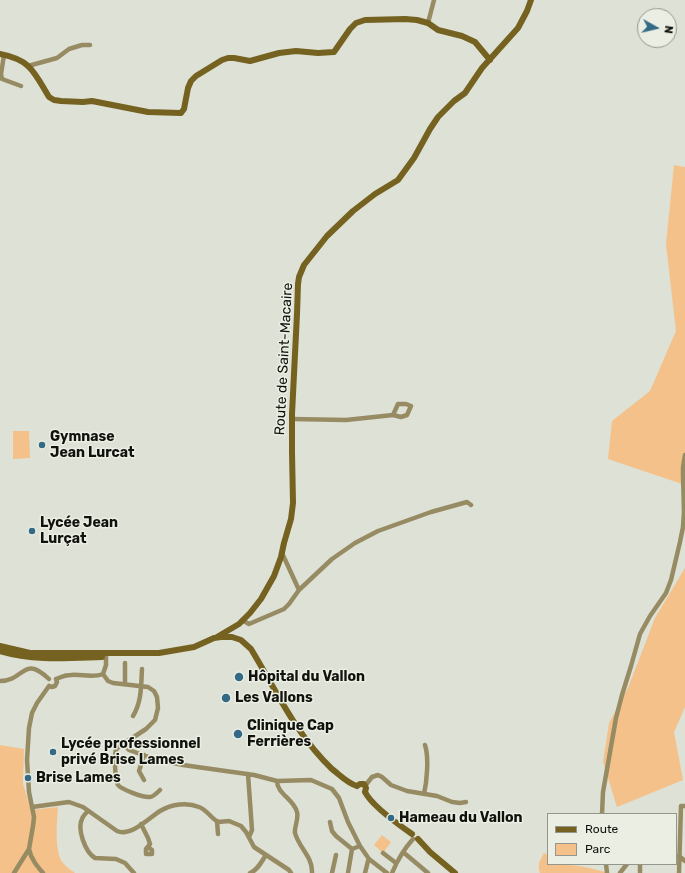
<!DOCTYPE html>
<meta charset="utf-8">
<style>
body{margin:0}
#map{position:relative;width:685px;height:873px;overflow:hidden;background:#dee1d6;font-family:Rubik,sans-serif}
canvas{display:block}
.legend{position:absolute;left:547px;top:813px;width:130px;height:52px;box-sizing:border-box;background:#ebeee3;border:1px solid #94968e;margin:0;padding:5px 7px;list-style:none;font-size:12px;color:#11120e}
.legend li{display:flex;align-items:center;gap:8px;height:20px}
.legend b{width:20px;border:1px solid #94968e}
.north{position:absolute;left:637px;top:8px;width:40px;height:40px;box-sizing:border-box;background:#ebeee3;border:1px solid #94968e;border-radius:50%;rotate:98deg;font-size:11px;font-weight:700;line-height:16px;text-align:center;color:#11120e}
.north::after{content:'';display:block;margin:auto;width:14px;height:18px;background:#346a86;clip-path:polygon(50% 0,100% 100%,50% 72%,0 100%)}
</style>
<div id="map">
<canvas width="685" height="873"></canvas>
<ul class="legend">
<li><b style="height:5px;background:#756220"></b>Route</li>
<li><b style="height:11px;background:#f3c189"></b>Parc</li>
</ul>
<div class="north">N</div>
</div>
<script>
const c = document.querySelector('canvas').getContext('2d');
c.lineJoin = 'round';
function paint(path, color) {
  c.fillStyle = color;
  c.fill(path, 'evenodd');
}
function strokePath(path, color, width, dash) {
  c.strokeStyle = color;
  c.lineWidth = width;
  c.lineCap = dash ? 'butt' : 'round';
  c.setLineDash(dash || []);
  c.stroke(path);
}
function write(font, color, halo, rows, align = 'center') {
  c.font = font + ' Rubik,sans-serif';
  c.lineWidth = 3;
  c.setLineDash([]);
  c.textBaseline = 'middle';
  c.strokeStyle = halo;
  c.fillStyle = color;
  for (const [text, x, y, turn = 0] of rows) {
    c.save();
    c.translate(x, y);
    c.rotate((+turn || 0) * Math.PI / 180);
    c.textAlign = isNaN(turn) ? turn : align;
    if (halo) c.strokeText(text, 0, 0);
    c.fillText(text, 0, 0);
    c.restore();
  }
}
const green = new Path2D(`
 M 674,165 L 685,167 L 685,485 L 608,459 L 612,421 L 650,391 L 676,331 L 666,244 Z
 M 13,431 L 29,431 L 30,458 L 13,459 Z
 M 685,568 L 685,707 L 674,732 L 683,780 L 617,807 L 603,762 L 609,723 L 628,688 L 655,618 Z
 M 0,745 L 24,749 L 23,784 L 31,810 L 58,807 C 57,820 54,853 63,863 C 66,867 71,870 75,873 L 0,873 Z
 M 382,835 L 391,842 L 383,853 L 374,845 Z
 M 544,853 L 548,855 L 548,864 C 569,864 584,866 605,872 L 605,873 L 540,873 C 537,864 540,861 544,853 Z`);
const street = new Path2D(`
 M 428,23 L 434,0
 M 4,55 L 1,74 L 2,79 L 21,86
 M 28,66 L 57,58 L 69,49 L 82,45 L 90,45
 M 292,419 L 346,420 L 393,415 L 401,417 L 407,415 L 411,406 L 406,404 L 398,404 L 393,415
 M 299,590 L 332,559 L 355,543 L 378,531 L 431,512 L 467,502 L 471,505
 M 242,620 L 249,624 L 284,609 L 289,604 L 299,590 L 282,553
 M 103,674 L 108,681 L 113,683 L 148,687 L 154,691 L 157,697 L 158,708 L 155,720 L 146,729 L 123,744 L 129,750 L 157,760 L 183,765 L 254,775 L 277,781 L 311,780 L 332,789 L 339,798 L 348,822 L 360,846 L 369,859 L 387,873
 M 56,679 C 61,677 65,675 71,675 C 81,674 93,678 103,674 L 106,665 L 106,653
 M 0,681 C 25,681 23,654 49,679
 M 125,684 L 125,663
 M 49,686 L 52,687 L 55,686 L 57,682 L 56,679
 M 133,716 C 142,701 141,685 142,669
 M 123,744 C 121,746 117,747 116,750 C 114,755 115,781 118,785 C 121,789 143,798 150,797 C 153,797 157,793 160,790
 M 144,755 L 139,771 L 144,780
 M 248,774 L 252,830 L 249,837
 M 277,781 C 277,794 294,799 297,812 C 299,819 294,827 295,833 C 299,848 313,857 312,873
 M 365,786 L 372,777 L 378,775 L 382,777 L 391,785 L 407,791 L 437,796 L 452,802 L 460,803 L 466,802
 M 424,794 C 427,781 429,757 425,745
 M 32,807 L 69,802 L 83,807 L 117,831 C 131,837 149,818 160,811 C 172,804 187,802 199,807 C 207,810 211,818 218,822 L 229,821 L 241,826 L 246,832 L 254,847 L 289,870 L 291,873
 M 88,811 C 86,813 83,816 82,819 C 77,829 85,852 95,858 L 116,859 L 125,863 L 134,873
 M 602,814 L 603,792 L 616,718 L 622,695 L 631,666 L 640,634 L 650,616 L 666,593 L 671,580 L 680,542 L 683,527 L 684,512 L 683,475 L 683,467 L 685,455
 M 217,821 L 218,834
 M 330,822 L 332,831 L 336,836 L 352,849
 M 141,824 L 148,838 L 150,844 L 146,849 L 146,854 L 152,854 L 152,850 L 148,847
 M 29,849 C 31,859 37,866 43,873
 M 403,852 L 428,873
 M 383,853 L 396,863
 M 679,856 L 685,861
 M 606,864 L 607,873
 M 14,873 L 29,849 L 33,826 L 34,817 L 29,792 L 27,760 L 29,728 L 32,713 L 37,703 L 49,686
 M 250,873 C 258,870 261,862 266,855
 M 332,873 L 336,855
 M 348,873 L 352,849 L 360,846
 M 365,873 L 368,861 L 369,859
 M 392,873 C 397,861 404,849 413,839
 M 620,873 L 627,864
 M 640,873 L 640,864
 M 679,873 L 681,806 L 685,806`);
const secondary = new Path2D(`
 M 0,54 C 31,60 34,72 49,97 L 54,100 L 61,101 L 83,102 L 92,101 L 148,112 L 181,113 L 184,109 L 188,88 L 191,81 L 196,76 L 222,60 L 228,58 L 234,58 L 250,61 L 279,53 L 296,51 L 318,53 L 334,52 L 350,29 L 356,23 L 365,20 L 405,19 L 417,20 L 428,23 L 438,30 L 462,36 L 475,42 L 490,60
 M 217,637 L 239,624 L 250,613 L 261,599 L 274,576 L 281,557 L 284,543 L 291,519 L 293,503 L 292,452 L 292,414 L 297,314 L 298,284 L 299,277 L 304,265 L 327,236 L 353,211 L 375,194 L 398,180 L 414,158 L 430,129 L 438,117 L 454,101 L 465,93 L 482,68 L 518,28 L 527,11 L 531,0
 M 0,646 L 30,653 L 159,653 L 194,647 L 214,638 L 221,637 L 232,637 L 241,640 L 251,649 C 276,690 296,735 332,769 C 340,775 347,783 357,786
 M 0,651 C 33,661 68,658 102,657
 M 357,786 L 360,784 L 364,784 L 366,788 L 365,792
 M 365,792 C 372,806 399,825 412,834
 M 418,839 L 430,852 L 455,873`);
const markers = [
 [42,445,4,"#346a86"],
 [32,531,4,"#346a86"],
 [239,677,5,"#346a86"],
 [226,698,5,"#346a86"],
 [238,734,5,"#346a86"],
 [53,752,4,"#346a86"],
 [28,778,4,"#346a86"],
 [391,818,4,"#346a86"]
];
const streetNames = [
 ["Route de Saint-Macaire",284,359,-87]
];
const poiNames = [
 ["Gymnase",50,437],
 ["Jean Lurcat",50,453],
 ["Lycée Jean",40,523],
 ["Lurçat",40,539],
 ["Hôpital du Vallon",248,677],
 ["Les Vallons",235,698],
 ["Clinique Cap",247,726],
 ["Ferrières",247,742],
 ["Lycée professionnel",61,744],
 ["privé Brise Lames",61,760],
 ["Brise Lames",36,778],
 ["Hameau du Vallon",399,818]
];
paint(green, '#f3c189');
strokePath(street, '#978b63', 4.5);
strokePath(secondary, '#756220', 6);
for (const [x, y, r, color] of markers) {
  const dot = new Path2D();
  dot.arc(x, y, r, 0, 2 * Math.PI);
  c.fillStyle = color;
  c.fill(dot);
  strokePath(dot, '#ebeee3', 1.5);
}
write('14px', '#11120e', '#ebeee3', streetNames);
write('bold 14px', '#11120e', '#ebeee3', poiNames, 'left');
</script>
